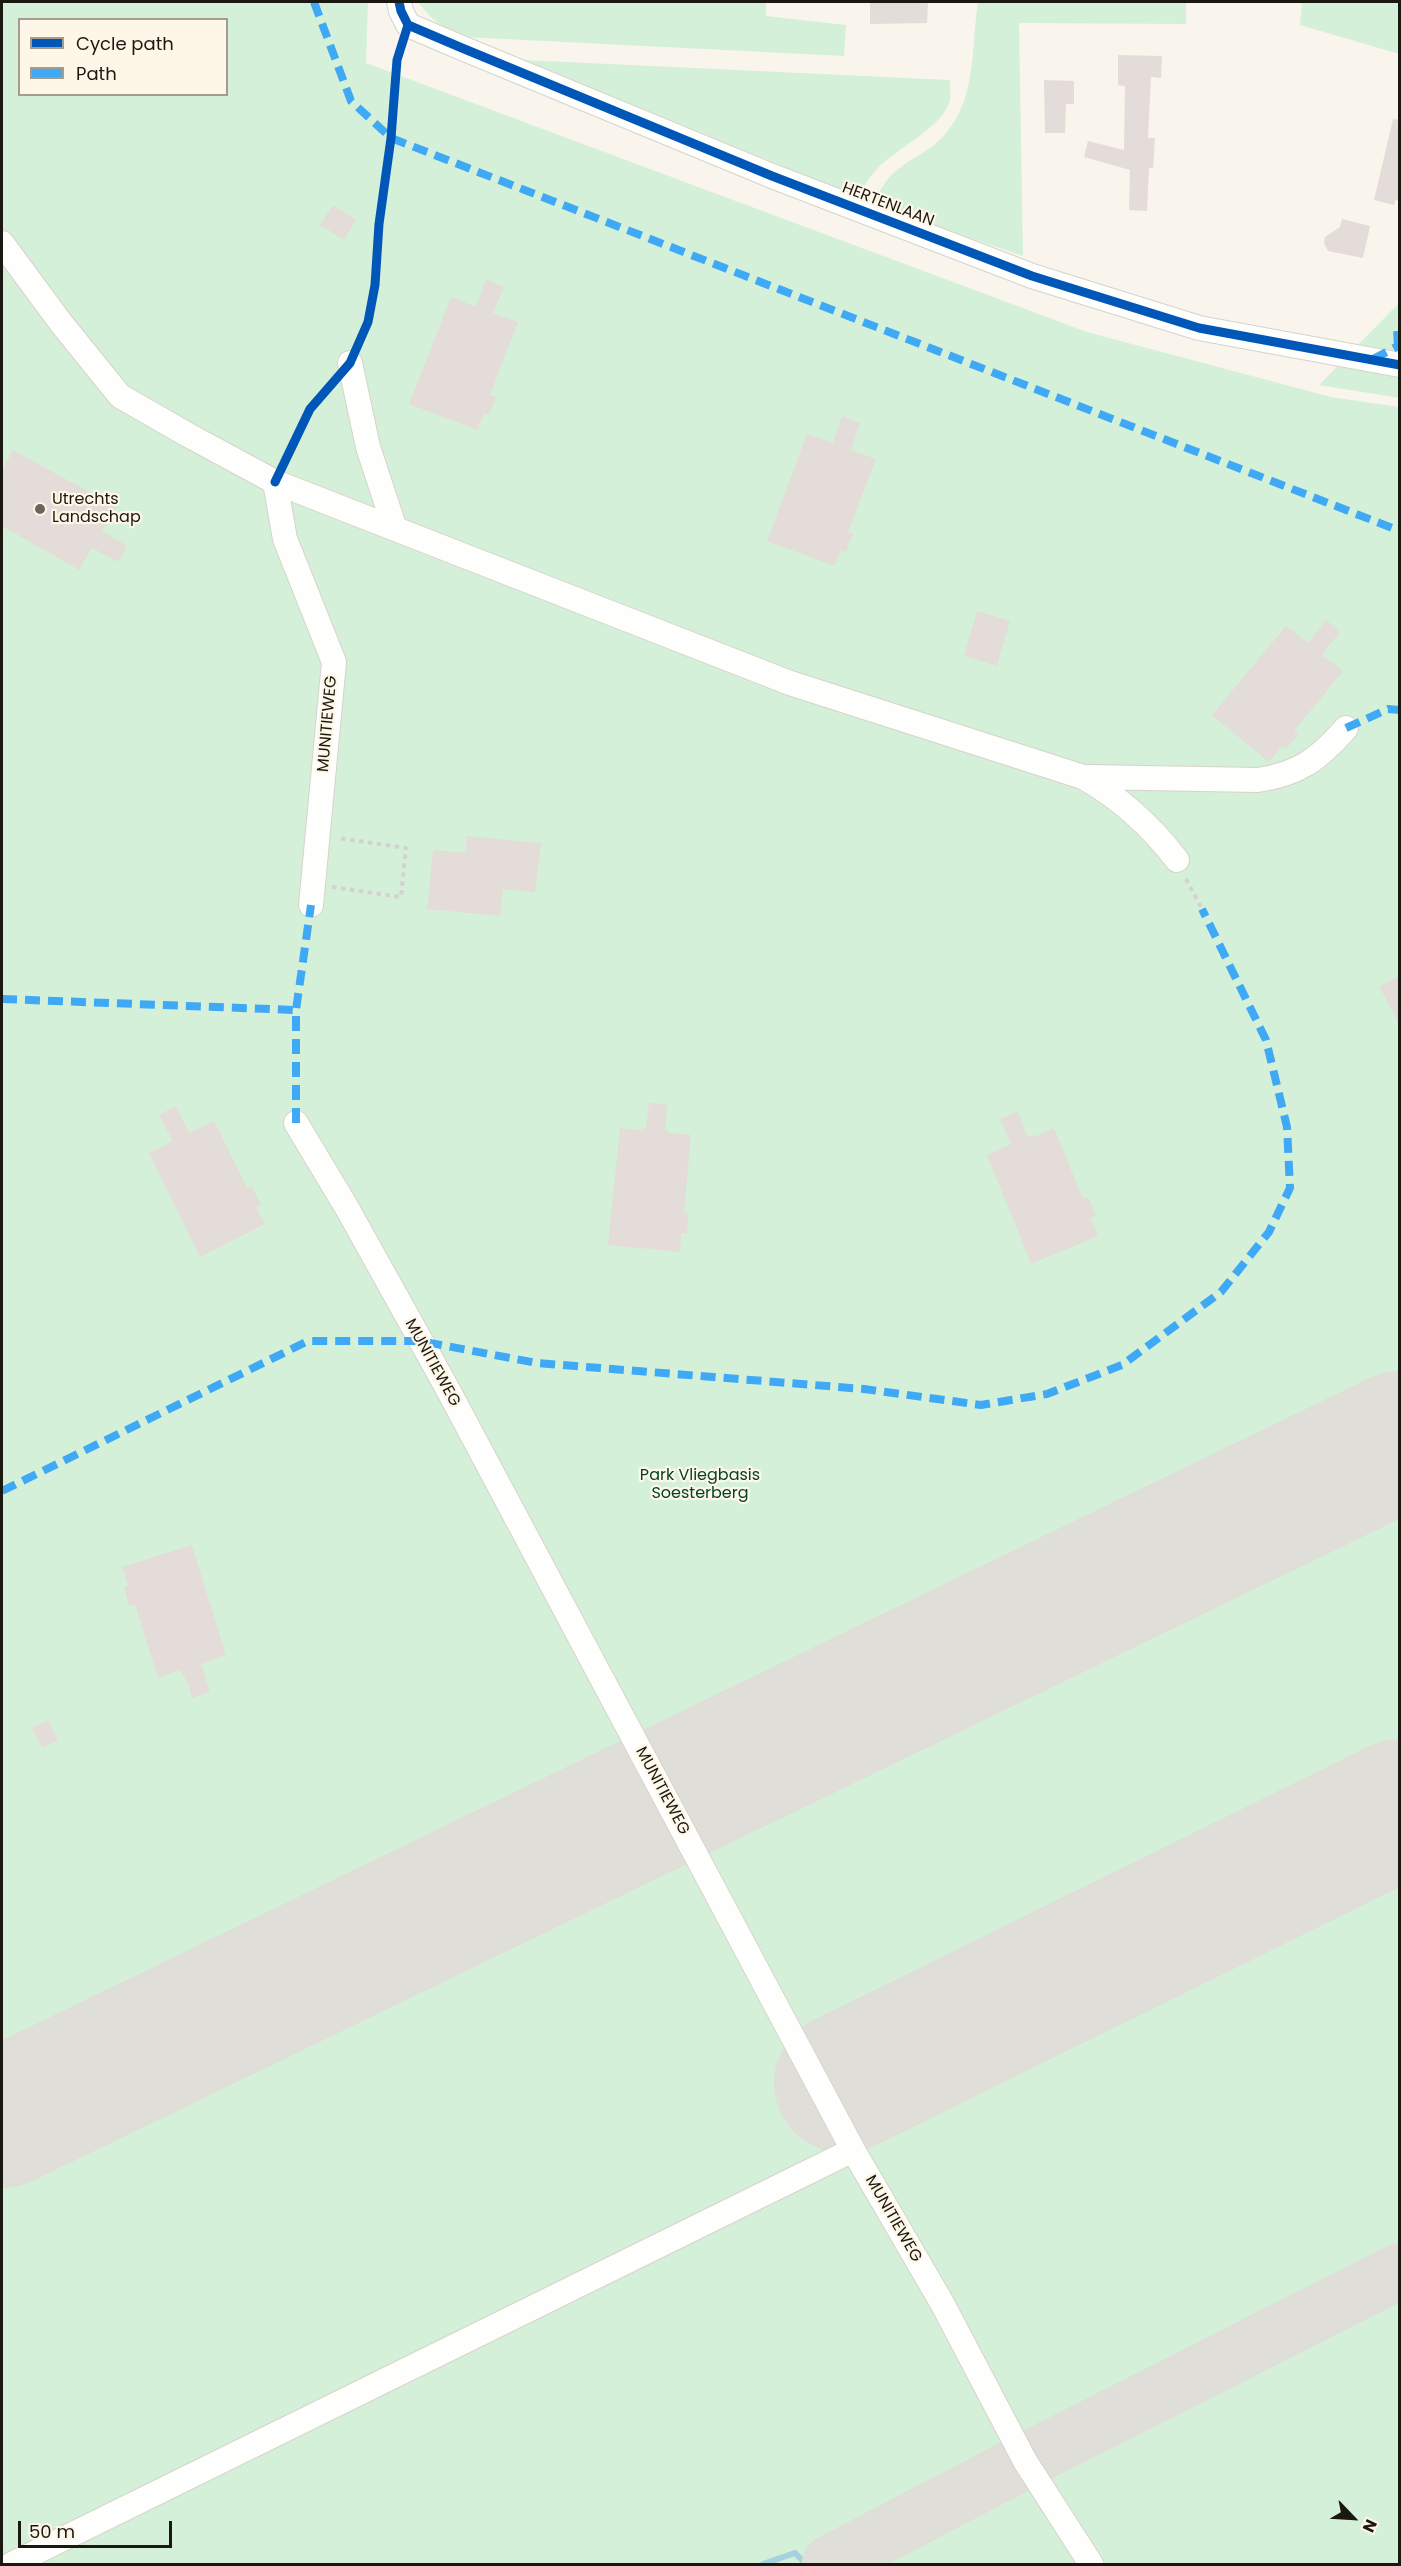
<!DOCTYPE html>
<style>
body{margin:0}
#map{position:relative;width:1401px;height:2566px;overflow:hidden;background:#f9f5ec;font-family:Poppins,sans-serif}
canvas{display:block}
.frame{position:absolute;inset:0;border:3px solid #1b1711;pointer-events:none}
.legend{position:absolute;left:18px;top:18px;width:210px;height:78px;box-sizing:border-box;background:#fef7e7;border:2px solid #a39d91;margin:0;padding:8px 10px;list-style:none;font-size:18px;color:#1b1711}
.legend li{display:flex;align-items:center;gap:12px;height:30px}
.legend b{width:30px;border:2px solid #a39d91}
.north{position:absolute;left:1323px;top:2488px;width:60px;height:60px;-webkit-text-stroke:4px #fef7e7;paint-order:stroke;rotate:115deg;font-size:16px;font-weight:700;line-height:24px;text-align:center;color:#1b1711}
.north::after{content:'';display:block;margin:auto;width:21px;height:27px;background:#1b1711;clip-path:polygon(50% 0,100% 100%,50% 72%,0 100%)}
.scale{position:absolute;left:18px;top:2521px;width:154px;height:27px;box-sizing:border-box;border:3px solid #1b1711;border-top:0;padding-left:8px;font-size:18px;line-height:21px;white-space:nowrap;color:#1b1711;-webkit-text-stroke:4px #fef7e7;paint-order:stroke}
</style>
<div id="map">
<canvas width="1401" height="2566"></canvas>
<div class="frame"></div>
<ul class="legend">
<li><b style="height:8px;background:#0057b8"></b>Cycle path</li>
<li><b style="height:8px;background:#3fa9f5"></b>Path</li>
</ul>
<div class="north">N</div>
<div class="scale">50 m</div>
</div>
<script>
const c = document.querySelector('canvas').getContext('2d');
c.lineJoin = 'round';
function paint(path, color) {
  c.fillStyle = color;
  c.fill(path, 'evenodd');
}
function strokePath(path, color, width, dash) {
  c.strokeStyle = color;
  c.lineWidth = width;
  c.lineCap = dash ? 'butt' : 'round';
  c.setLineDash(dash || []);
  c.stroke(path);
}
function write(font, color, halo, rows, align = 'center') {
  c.font = font + ' Poppins,sans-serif';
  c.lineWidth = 4.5;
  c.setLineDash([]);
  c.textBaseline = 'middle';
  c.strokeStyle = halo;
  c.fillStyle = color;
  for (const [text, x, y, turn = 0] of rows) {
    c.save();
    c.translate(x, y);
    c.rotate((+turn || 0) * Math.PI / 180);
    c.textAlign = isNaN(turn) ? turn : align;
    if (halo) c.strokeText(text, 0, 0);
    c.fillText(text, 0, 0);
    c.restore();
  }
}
const green = new Path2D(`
 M 2,2 L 368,2 L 366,63 L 1087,332 L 1331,397 L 1399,407 L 1399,2564 L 2,2564 ZM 20,20 L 226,20 L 226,94 L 20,94 Z
 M 418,2 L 766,2 L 766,16 L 846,25 L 844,56 L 464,37 C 444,29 430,19 418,2 Z
 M 978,2 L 1186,2 L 1186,24 L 1019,23 L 1023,256 L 914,219 L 875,202 C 891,159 922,162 946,133 C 977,97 971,46 978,2 Z
 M 1302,2 L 1399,2 L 1399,54 L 1300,25 Z
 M 524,60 L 950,80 C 950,85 951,93 950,99 C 946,124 902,146 883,163 C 872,173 865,184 858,197 Z
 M 1399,303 L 1399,398 L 1319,385 Z`);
const stream = new Path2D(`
 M 763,2564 L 795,2553 L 806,2564`);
const taxiway = new Path2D(`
 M 830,2563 L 1025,2461 L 1400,2271`);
const runway = new Path2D(`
 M 844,2083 L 1400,1809
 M 2,2118 L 1400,1441`);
const building = new Path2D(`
 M 870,2 L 928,2 L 927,23 L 870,24 Z
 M 1118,55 L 1162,56 L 1161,78 L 1151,77 L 1148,138 L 1155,138 L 1153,168 L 1149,168 L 1147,211 L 1129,210 L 1130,170 L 1084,157 L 1088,141 L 1124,150 L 1125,86 L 1118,85 Z
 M 1044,80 L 1074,81 L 1074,104 L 1066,104 L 1065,133 L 1045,133 Z
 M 1393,119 L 1400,120 L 1400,201 L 1395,200 L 1394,205 L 1374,200 Z
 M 333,205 L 356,220 L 344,240 L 320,225 Z
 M 1342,219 L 1370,226 L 1363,258 L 1328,251 L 1324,243 L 1325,237 L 1340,227 Z
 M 486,279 L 504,287 L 493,313 L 518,322 L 490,395 L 496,397 L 489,415 L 484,413 L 477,430 L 409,404 L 451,297 L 476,307 Z
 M 842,416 L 860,423 L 851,450 L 876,459 L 848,532 L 853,534 L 846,552 L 841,550 L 835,566 L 767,541 L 807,434 L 833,443 Z
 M 13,450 L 116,507 L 102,531 L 127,546 L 118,562 L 92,548 L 79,570 L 2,526 L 2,471 Z
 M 977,611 L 1010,621 L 997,666 L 964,656 Z
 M 1326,620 L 1340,632 L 1322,655 L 1343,671 L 1294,731 L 1298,734 L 1286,749 L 1282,746 L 1269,762 L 1212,715 L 1286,626 L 1308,643 Z
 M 467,836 L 541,843 L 535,892 L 503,889 L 500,916 L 427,909 L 433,850 L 465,853 Z
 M 1400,976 L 1400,1025 L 1379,986 Z
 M 649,1103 L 667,1105 L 665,1130 L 670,1133 L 691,1135 L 684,1212 L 689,1213 L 687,1234 L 681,1233 L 680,1252 L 608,1245 L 620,1128 L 642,1130 L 642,1128 L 646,1128 Z
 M 176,1106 L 189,1133 L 214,1121 L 247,1188 L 252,1187 L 261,1204 L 256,1207 L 265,1224 L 200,1257 L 149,1153 L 173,1141 L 159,1115 Z
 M 1018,1111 L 1027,1137 L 1033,1135 L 1034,1137 L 1054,1128 L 1083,1199 L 1088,1197 L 1096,1216 L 1091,1218 L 1098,1236 L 1031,1264 L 987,1155 L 1011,1144 L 1000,1119 Z
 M 192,1545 L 226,1655 L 201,1664 L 210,1692 L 192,1698 L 188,1683 L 180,1670 L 158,1678 L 135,1605 L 129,1606 L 124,1587 L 128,1586 L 122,1567 Z
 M 48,1720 L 58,1740 L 42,1748 L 32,1728 Z`);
const path = new Path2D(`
 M 1186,879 L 1202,909
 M 332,887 L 401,897 L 406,848 L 338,838`);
const minor = new Path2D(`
 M 399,2 L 401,11 L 408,25 L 462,48 L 772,176 L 1032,276 L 1199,328 L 1400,365
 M 2,243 L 61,323 L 120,396 L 188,435 L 275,482 L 790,683 L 1083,777 C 1120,798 1151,826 1177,860
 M 350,363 L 368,447 L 395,529
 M 275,482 L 285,539 L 334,662 L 311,905
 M 1088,777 L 1258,780 C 1299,774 1319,759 1346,728
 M 296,1123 L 347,1208 L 446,1386 L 853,2150 L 942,2303 L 1025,2461 L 1091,2564
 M 12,2564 L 853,2150`);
const quiet = new Path2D(`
 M 314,2 L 351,101 L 391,138 L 1400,531
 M 1398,346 L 1397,330 L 1400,326
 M 1373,359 L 1400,345
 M 1346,728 L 1388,709 L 1400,710
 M 2,999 L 296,1010
 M 296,1123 L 296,1010 L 311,905
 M 2,1491 L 308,1341 L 420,1341 L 537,1363 L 864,1389 L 981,1405 L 1047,1394 L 1122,1365 L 1221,1292 L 1269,1232 L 1290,1188 L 1287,1127 L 1266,1040 L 1202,909`);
const cycleway = new Path2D(`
 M 399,2 L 401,11 L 408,25 L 462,48 L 772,176 L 1032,276 L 1199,328 L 1400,365
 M 275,482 L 310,409 L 350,363 L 368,322 L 375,285 L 379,224 L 391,138 L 397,60 L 408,25`);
const markers = [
 [40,509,6,"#69655e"]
];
const streetNames = [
 ["HERTENLAAN",888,205,21],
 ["MUNITIEWEG",328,724,-85],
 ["MUNITIEWEG",432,1363,61],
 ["MUNITIEWEG",662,1791,62],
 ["MUNITIEWEG",893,2219,60]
];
const poiNames = [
 ["Utrechts",52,500],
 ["Landschap",52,518]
];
const parkNames = [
 ["Park Vliegbasis",700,1476],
 ["Soesterberg",700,1494]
];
paint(green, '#d5f0d9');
strokePath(stream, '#a6d1df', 6);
strokePath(taxiway, '#e0ded8', 56);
strokePath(runway, '#e0ded8', 140);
paint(building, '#e3dcd8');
strokePath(minor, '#d6d3cb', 26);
strokePath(path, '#d4d2cf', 4, [4.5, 4.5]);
strokePath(minor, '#fefefc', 24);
strokePath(quiet, '#3fa9f5', 8, [15, 8]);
strokePath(cycleway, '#0057b8', 9);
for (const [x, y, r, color] of markers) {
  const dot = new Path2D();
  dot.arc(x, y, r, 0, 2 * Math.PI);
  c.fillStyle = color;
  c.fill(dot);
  strokePath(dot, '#fef7e7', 2);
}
write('16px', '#1b1711', '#fef7e7', streetNames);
write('16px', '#1b1711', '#fef7e7', poiNames, 'left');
write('16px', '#004425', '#fef7e7', parkNames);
</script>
